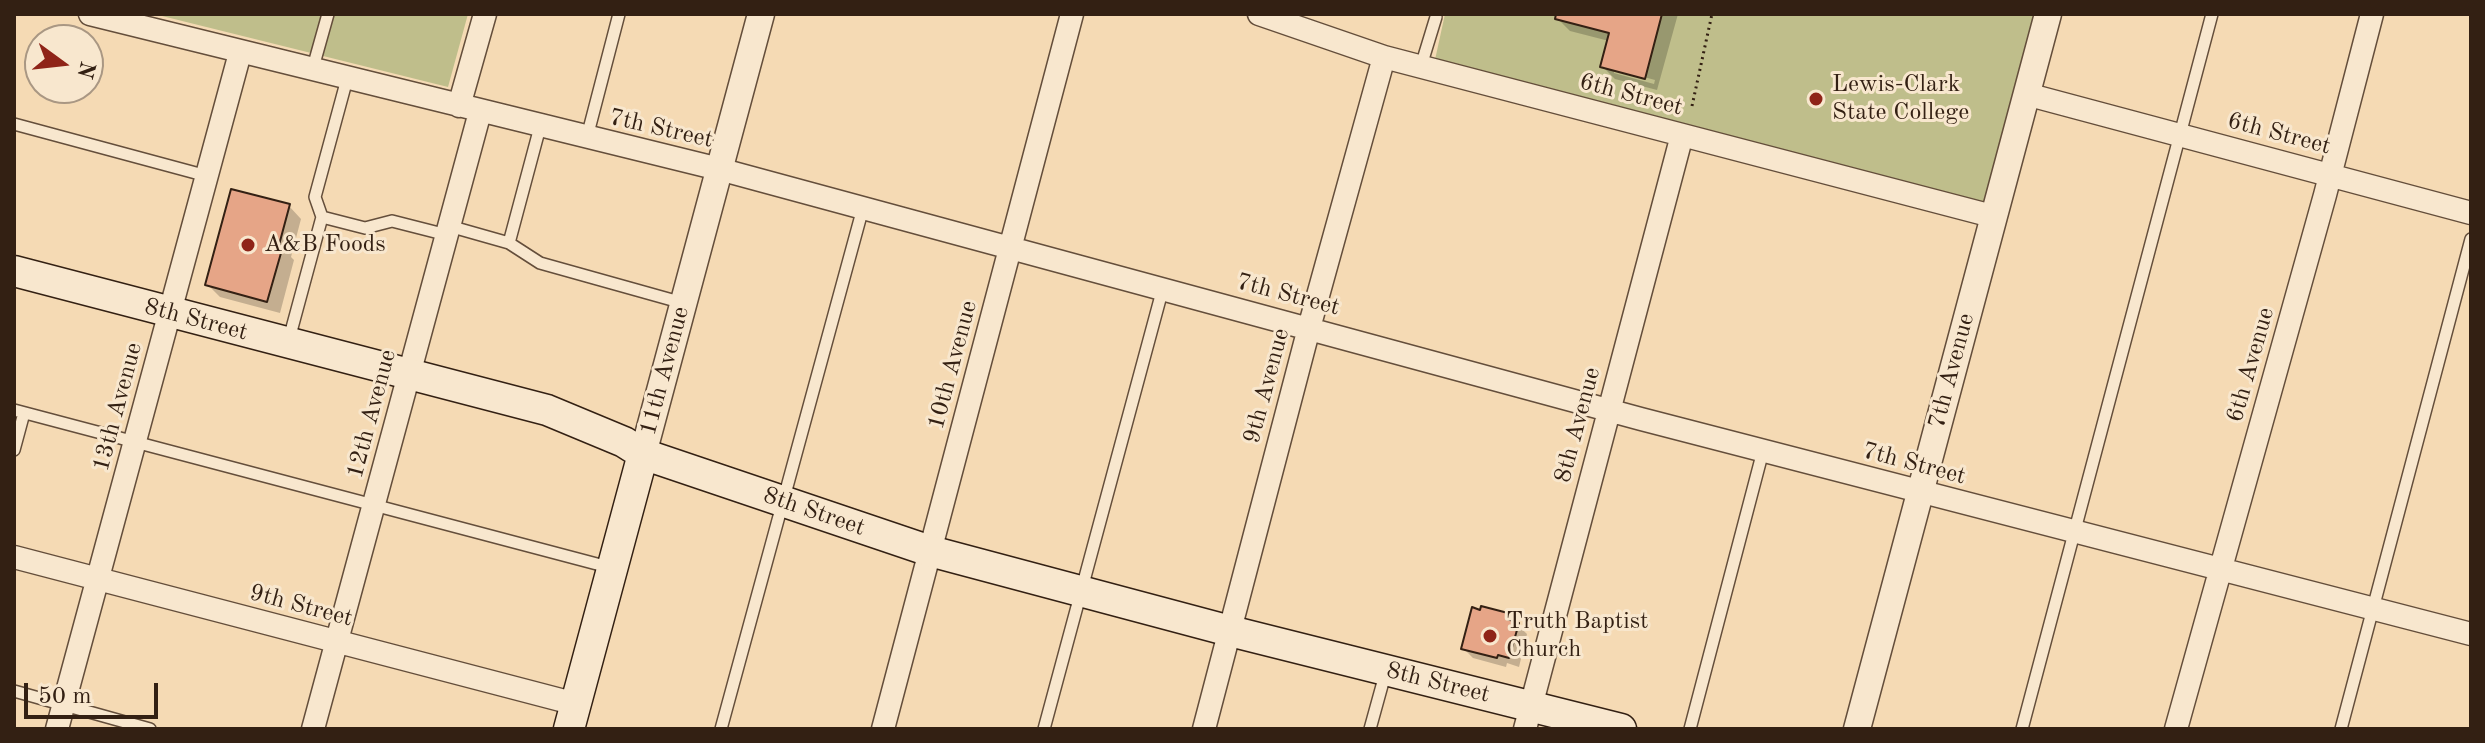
<!DOCTYPE html>
<style>
body{margin:0}
#map{position:relative;width:2485px;height:743px;overflow:hidden;background:#f5dab4;font-family:"Old Standard TT",serif}
canvas{display:block}
.frame{position:absolute;inset:0;border:16px solid #332013;pointer-events:none}
.north{position:absolute;left:24px;top:24px;width:80px;height:80px;box-sizing:border-box;background:#f8e7ce;border:2px solid #a99783;border-radius:50%;rotate:105deg;font-size:22px;font-weight:700;line-height:32px;text-align:center;color:#332013}
.north::after{content:'';display:block;margin:auto;width:28px;height:36px;background:#8f2418;clip-path:polygon(50% 0,100% 100%,50% 72%,0 100%)}
.scale{position:absolute;left:24px;top:683px;width:134px;height:36px;box-sizing:border-box;border:4px solid #332013;border-top:0;padding-left:10px;font-size:24px;line-height:28px;white-space:nowrap;color:#332013;-webkit-text-stroke:6px #f8e7ce;paint-order:stroke}
</style>
<div id="map">
<canvas width="2485" height="743"></canvas>
<div class="frame"></div>
<div class="north">N</div>
<div class="scale">50 m</div>
</div>
<script>
const c = document.querySelector('canvas').getContext('2d');
c.lineJoin = 'round';
function paint(path, color) {
  c.fillStyle = color;
  c.fill(path, 'evenodd');
}
function strokePath(path, color, width, dash) {
  c.strokeStyle = color;
  c.lineWidth = width;
  c.lineCap = dash ? 'butt' : 'round';
  c.setLineDash(dash || []);
  c.stroke(path);
}
function write(font, color, halo, rows, align = 'center') {
  c.font = font + ' "Old Standard TT",serif';
  c.lineWidth = 6;
  c.setLineDash([]);
  c.textBaseline = 'middle';
  c.strokeStyle = halo;
  c.fillStyle = color;
  for (const [text, x, y, turn = 0] of rows) {
    c.save();
    c.translate(x, y);
    c.rotate((+turn || 0) * Math.PI / 180);
    c.textAlign = isNaN(turn) ? turn : align;
    if (halo) c.strokeText(text, 0, 0);
    c.fillText(text, 0, 0);
    c.restore();
  }
}
const green = new Path2D(`
 M 154,14 L 468,14 L 448,87 Z
 M 1445,14 L 2047,14 L 1992,216 L 1433,69 Z`);
const shadow = new Path2D(`
 M 1559,14 L 1678,14 L 1657,90 L 1615,79 L 1602,66 L 1609,41 L 1570,31 L 1557,18 ZM 1614,69 L 1655,80 L 1654,84 L 1614,73 Z
 M 289,206 L 301,219 L 291,257 L 294,260 L 280,313 L 220,297 L 207,284 Z
 M 1507,615 L 1527,634 L 1519,667 L 1507,663 L 1506,667 L 1473,658 L 1463,648 Z`);
const building = new Path2D(`
 M 1556,14 L 1662,14 L 1645,79 L 1600,67 L 1609,33 L 1555,19 Z
 M 231,189 L 290,204 L 279,245 L 283,246 L 267,302 L 205,285 Z
 M 1481,606 L 1508,613 L 1507,619 L 1519,623 L 1509,658 L 1498,655 L 1497,658 L 1461,649 L 1472,607 L 1480,610 Z`);
const path = new Path2D(`
 M 1692,106 L 1712,14`);
const service = new Path2D(`
 M 1421,66 L 1436,17
 M 312,71 L 328,14
 M 14,124 L 207,176
 M 587,137 L 619,14
 M 322,217 L 365,228 L 392,221 L 447,235
 M 449,226 L 509,243 L 540,127
 M 509,243 L 540,263 L 683,303
 M 289,339 L 322,217 L 315,197 L 347,79
 M 14,410 L 612,568
 M 14,450 L 24,413
 M 14,691 L 150,729
 M 721,729 L 863,208
 M 1044,729 L 1163,288
 M 1370,729 L 1386,671
 M 1690,729 L 1763,451
 M 2022,729 L 2212,14
 M 2341,729 L 2471,239`);
const minor = new Path2D(`
 M 90,14 L 719,169 L 1641,419 L 2471,634
 M 1259,14 L 1384,57 L 1992,216
 M 2026,94 L 2471,213
 M 459,106 L 485,14
 M 14,557 L 576,704
 M 57,729 L 240,53
 M 313,729 L 480,112
 M 883,729 L 1072,14
 M 1204,729 L 1309,328 L 1384,57
 M 1525,729 L 1682,135
 M 2176,729 L 2325,195 L 2372,14`);
const tertiary = new Path2D(`
 M 643,454 L 761,14
 M 1857,729 L 2048,14`);
const secondary = new Path2D(`
 M 14,271 L 547,410 L 624,442 L 643,454 L 930,551 L 1230,631 L 1621,729
 M 569,729 L 643,454`);
const markers = [
 [1816,99,8,"#8f2418"],
 [248,245,8,"#8f2418"],
 [1490,636,8,"#8f2418"]
];
const poiNames = [
 ["Lewis-Clark",1832,85],
 ["State College",1832,113],
 ["A&B Foods",264,245],
 ["Truth Baptist",1506,622],
 ["Church",1506,650]
];
const streetNames = [
 ["6th Street",1631,95,15],
 ["7th Street",661,129,13],
 ["6th Street",2279,134,15],
 ["7th Street",1288,295,15],
 ["8th Street",196,320,15],
 ["10th Avenue",953,365,-75],
 ["6th Avenue",2251,365,-74],
 ["11th Avenue",665,371,-75],
 ["7th Avenue",1952,371,-75],
 ["9th Avenue",1267,386,-75],
 ["13th Avenue",118,407,-75],
 ["12th Avenue",372,414,-75],
 ["8th Avenue",1578,425,-75],
 ["7th Street",1914,464,15],
 ["8th Street",814,512,19],
 ["9th Street",301,606,15],
 ["8th Street",1438,683,14]
];
paint(green, '#bfbe8b');
paint(shadow, '#0003');
paint(building, '#e6a587');
strokePath(building, '#332013', 2);
strokePath(service, '#644e3b', 14);
strokePath(minor, '#644e3b', 25);
strokePath(tertiary, '#644e3b', 29);
strokePath(secondary, '#332013', 33);
strokePath(path, '#332013', 3, [2, 4]);
strokePath(service, '#f8e7ce', 11);
strokePath(minor, '#f8e7ce', 22);
strokePath(tertiary, '#f8e7ce', 26);
strokePath(secondary, '#f8e7ce', 30);
for (const [x, y, r, color] of markers) {
  const dot = new Path2D();
  dot.arc(x, y, r, 0, 2 * Math.PI);
  c.fillStyle = color;
  c.fill(dot);
  strokePath(dot, '#f8e7ce', 3);
}
write('24px', '#332013', '#f8e7ce', poiNames, 'left');
write('24px', '#332013', '#f8e7ce', streetNames);
</script>
